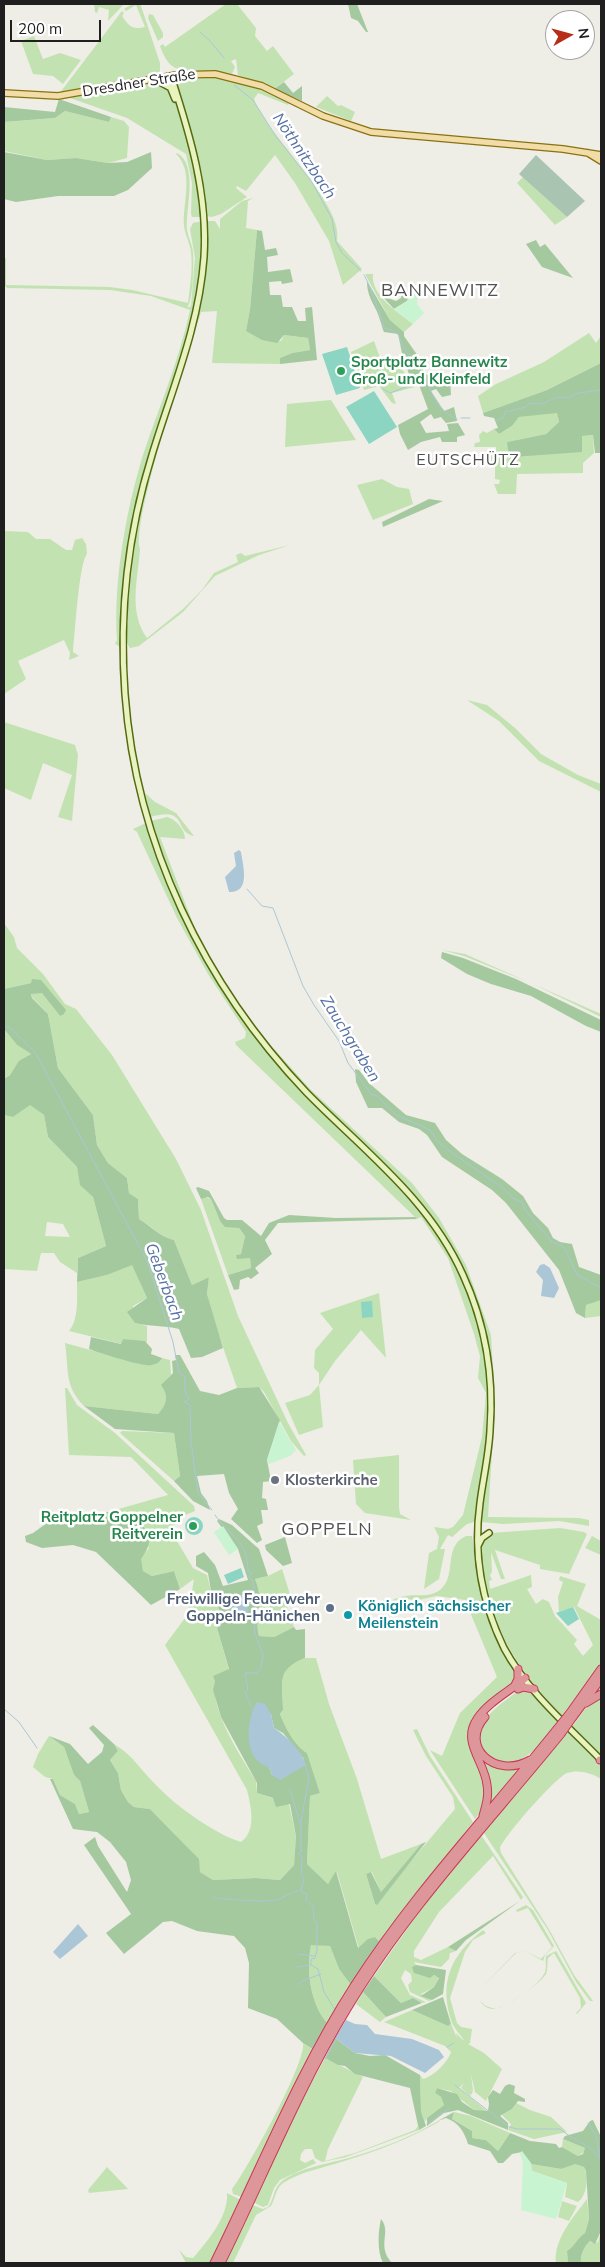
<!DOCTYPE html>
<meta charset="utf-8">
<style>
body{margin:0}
#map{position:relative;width:605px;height:2267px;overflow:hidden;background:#eeede6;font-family:Mulish,sans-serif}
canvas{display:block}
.frame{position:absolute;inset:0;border:5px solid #1f1f1f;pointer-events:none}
.north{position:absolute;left:545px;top:10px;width:50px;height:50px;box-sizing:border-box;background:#fff;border:1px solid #a5a5a5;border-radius:50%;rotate:83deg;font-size:14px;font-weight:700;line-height:20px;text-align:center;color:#1f1f1f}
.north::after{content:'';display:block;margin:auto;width:18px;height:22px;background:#b72d16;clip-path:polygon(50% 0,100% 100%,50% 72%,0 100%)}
.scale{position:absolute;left:10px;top:20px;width:91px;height:22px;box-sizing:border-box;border:2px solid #1f1f1f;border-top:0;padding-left:6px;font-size:15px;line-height:18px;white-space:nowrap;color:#1f1f1f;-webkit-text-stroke:4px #fff;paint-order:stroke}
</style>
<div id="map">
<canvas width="605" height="2267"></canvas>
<div class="frame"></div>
<div class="north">N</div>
<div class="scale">200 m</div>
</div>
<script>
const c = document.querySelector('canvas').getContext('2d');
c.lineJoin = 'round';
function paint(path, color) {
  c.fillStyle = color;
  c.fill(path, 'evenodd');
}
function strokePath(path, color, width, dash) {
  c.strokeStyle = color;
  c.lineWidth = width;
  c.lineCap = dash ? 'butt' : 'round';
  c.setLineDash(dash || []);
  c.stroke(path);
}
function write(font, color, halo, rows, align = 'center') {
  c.font = font + ' Mulish,sans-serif';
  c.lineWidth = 5;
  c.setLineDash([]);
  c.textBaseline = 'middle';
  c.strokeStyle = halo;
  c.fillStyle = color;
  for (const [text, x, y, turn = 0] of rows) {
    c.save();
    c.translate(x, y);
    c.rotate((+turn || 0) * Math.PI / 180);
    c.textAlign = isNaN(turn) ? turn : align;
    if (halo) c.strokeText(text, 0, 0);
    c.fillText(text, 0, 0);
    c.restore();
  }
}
const grass = new Path2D(`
 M 94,4 L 124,4 L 108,21 L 109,10 L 99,7 L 97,13 L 95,12 Z
 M 132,4 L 140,4 L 141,6 L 160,63 L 160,73 L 154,76 L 59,94 L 122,11 L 124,13 L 122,16 C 129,26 132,30 145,27 L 136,5 L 126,11 L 124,9 Z
 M 226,4 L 237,4 L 256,28 L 255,36 L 267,51 L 273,46 L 294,74 L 274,89 L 238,75 L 236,59 L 231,61 L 235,67 L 232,74 L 178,69 C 167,65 164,56 160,46 L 163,44 L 165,47 Z
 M 149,14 L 153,15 L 163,33 L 163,37 L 158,41 L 148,18 Z
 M 34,36 L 43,59 L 60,53 L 81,60 L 63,84 L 53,76 L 33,74 L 21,41 Z
 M 199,76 C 232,78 259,87 289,102 L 288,105 L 258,93 L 254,99 C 266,134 345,205 337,241 L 362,269 L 343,285 L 329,241 L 295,183 L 275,155 L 246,191 L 237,186 L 236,188 L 247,197 L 221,214 L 212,217 L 206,216 L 196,152 L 176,82 L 183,77 Z
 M 157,83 C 188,90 199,188 202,217 L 192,217 L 191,214 L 192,183 L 186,154 L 127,118 L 70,98 L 71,96 Z
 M 327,96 L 338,106 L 341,105 L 355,112 L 351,121 L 316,107 Z
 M 65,111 L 109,122 L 111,117 L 124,121 L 129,127 L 127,158 L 108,163 L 76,158 L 47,160 L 4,151 L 4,122 L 55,118 Z
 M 177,153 C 199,165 185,210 187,230 C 188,237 192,244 193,252 C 194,263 193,302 187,308 L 191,306 L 195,258 L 190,229 L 193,223 L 202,221 L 200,283 L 193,322 L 140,491 L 119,646 L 115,644 L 117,640 C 113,583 126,510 143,455 C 159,407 179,361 190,310 L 151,296 L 110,290 L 7,288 L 4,285 L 4,258 L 6,258 L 6,285 L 110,287 L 132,290 L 188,303 C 190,287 193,269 191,252 C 190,243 185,235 184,226 C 182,204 195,172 176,154 Z
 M 523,177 L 567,217 L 555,225 L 517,183 Z
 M 253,198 L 248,201 L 246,228 L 257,230 L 250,309 L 246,331 L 281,341 L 284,335 L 308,338 L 310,350 L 292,353 L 280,358 L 280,364 L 212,363 L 217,311 L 201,312 C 189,350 131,521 140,549 C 138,579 128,612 147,638 L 183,609 L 202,590 L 214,573 L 238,562 L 236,555 L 241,553 L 245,556 L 290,545 L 259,555 L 215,576 L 183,612 L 139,646 L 130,648 L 126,642 L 127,617 L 135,536 L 144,489 L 199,310 L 205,265 L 206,221 L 215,221 L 220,229 L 220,219 L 242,201 Z
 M 365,274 L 373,274 C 370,295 399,313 413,324 L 404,332 L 390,320 Z
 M 589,333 L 596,343 L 601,336 L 601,363 L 547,390 L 483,413 L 478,396 L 496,384 L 544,362 Z
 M 374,341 L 380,358 L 387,355 L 392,362 L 395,360 L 415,387 L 392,393 L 396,404 L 392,403 L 379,386 L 364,390 L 351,352 Z
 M 331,400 L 356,440 L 285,447 L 287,404 Z
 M 557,412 L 559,422 L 546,434 L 507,442 L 582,452 L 582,436 L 593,435 L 594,453 L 583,463 L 583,473 L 517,474 L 516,494 L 498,494 L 494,484 L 499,484 L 500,480 L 495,479 L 495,466 L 490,463 L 492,451 L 496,450 L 496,447 L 474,447 L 475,443 L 480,442 L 479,435 L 483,431 L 487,433 L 494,429 L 499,434 L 512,426 L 519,417 Z
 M 382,479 L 397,487 L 409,489 L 413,504 L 373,520 L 357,485 Z
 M 4,531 L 28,532 L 36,539 L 50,539 L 66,550 L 72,550 L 75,540 L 82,538 L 86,544 L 87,554 C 79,563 75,634 73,652 L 79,656 L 69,660 L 70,653 L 64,640 L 18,661 L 26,679 L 4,694 Z
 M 467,700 L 487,705 L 515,728 L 541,754 L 578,775 L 601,784 L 601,792 L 539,761 L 499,721 Z
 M 4,722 L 75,745 L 78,755 L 72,821 L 58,817 L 72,775 L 43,763 L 31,800 L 4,788 Z
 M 145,793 L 155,802 L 176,813 L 194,836 C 173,832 189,806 150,817 Z
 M 167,817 C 176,819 185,830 185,839 L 160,837 L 194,926 L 211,960 L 239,1004 L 267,1041 L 310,1089 L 412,1183 L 439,1218 L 466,1265 L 491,1335 L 495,1404 L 488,1517 L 579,1518 L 589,1520 L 589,1526 L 559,1521 L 503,1524 L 481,1522 C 478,1506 489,1456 491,1437 C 499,1381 487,1321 464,1270 C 432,1201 375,1156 322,1104 C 242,1027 182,928 151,821 Z
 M 146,823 C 174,906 211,984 267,1051 C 312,1105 368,1147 413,1199 C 454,1247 481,1310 488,1373 C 493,1424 480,1472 474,1522 L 467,1524 L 452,1537 L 448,1535 L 440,1549 L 445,1549 L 439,1579 L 424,1589 L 429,1553 L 437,1549 L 439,1537 L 434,1527 L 448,1529 L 453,1527 L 463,1515 L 482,1437 L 486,1393 L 478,1378 L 480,1356 L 474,1334 L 448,1258 L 421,1217 L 417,1219 L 236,1045 L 235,1042 L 245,1038 L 246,1032 L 208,974 L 177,918 L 137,832 L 133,829 Z
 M 4,923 L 14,937 L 17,948 L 43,974 L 65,1004 L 76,1009 L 112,1055 L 176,1159 L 201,1210 L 238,1316 L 288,1423 L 306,1455 L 304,1456 L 291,1441 L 264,1392 L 259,1387 L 237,1388 L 211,1312 L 207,1294 L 209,1277 L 192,1285 L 174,1240 C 160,1237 152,1226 139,1219 L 138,1199 L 129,1193 L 127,1178 L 108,1163 L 97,1145 L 93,1115 L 58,1068 L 48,1014 L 32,997 L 31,993 L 42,992 L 60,1016 L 65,1010 L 31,983 L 4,989 Z
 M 442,950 L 465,954 L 601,1014 L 601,1017 L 531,983 L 464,956 Z
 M 4,1029 L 17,1045 L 31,1054 C 19,1061 15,1072 4,1079 Z
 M 30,1104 L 44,1115 L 48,1137 L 77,1167 L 81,1185 L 93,1197 L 106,1246 L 78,1258 L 77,1273 L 60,1262 L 54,1253 L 41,1253 L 37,1271 L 4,1269 L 4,1115 L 13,1117 ZM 47,1222 L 63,1224 L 70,1237 L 45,1236 Z
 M 205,1197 L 211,1199 L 220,1221 L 239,1228 L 245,1236 L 241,1254 L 236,1255 L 250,1258 L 251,1268 L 228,1275 L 201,1199 Z
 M 132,1264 L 147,1298 L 133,1306 L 135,1323 L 147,1326 L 147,1342 L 123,1339 L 122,1344 L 69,1331 C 79,1320 77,1296 77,1282 L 107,1275 Z
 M 379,1293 L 386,1358 L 361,1330 L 335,1361 L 319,1385 L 323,1427 L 299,1435 L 285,1403 L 310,1395 L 319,1385 L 319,1373 L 314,1368 L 315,1350 L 333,1329 L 320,1313 Z
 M 595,1300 L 601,1300 L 601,1316 L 585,1318 L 586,1305 Z
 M 65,1343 L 145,1365 L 155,1364 L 162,1358 L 170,1360 L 171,1375 L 162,1385 C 169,1396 167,1404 158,1414 L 84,1406 C 64,1386 69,1369 65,1343 Z
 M 65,1388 L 67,1388 L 77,1405 L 115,1433 L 194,1506 L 195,1511 L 178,1518 L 172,1530 L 174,1536 L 193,1568 L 207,1575 L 211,1591 L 223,1618 L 217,1628 L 229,1670 L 215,1681 C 210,1710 241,1757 256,1781 L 257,1793 L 289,1804 L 296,1836 L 294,1865 L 280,1880 L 256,1878 L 213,1880 L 200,1872 L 192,1852 L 150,1809 L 134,1807 L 128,1802 L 121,1790 L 118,1773 L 110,1760 L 118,1751 L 114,1744 C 132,1754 143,1773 158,1787 C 177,1807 215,1834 241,1842 C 257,1830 251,1807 247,1790 L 165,1645 L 188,1614 L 194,1579 L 180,1589 L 174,1571 L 152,1576 L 143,1571 L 140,1559 L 149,1548 L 129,1521 L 108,1512 L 168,1495 L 131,1457 L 69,1455 Z
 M 122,1431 L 174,1433 L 180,1476 L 174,1481 L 120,1433 Z
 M 399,1455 L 399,1507 L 400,1514 L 411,1520 L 365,1513 L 356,1504 L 353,1460 Z
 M 560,1528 L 584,1532 L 587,1534 L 569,1574 L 540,1569 L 540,1565 L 495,1550 L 505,1579 L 501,1579 L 491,1552 L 492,1572 L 490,1575 L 492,1580 L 489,1581 L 490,1589 L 531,1575 L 532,1587 L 527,1589 L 536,1604 L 543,1599 L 549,1602 L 555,1616 L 577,1640 L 574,1644 L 583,1656 L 593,1645 L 574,1607 L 559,1612 L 558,1597 L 563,1582 L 559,1580 L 560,1576 L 586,1584 L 577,1606 L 601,1620 L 601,1663 L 562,1716 C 524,1675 493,1635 484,1578 C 482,1566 480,1553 483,1540 L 491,1533 Z
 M 466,1536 L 472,1536 L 481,1592 L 500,1646 L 515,1671 L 516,1683 L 476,1717 L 486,1795 L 481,1812 L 475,1819 L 430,1750 L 442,1756 L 460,1713 L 497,1677 L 465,1600 L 437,1596 L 418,1600 L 401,1599 L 382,1612 L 380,1606 C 388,1602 397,1597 406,1596 C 418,1594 429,1598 440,1590 C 458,1575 442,1547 466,1536 Z
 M 592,1536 L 601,1541 L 601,1555 L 585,1548 Z
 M 282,1569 L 293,1604 L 287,1606 L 294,1627 L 274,1637 L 259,1636 C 254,1615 265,1601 255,1579 L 268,1576 Z
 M 305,1658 L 316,1658 L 329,1704 L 357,1779 L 381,1859 L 421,1844 L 381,1892 L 372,1872 L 366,1874 L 375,1904 L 455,1809 L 453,1797 L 426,1756 L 413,1730 L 417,1729 L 430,1756 L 473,1822 L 380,1942 L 375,1937 L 359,1949 L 337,1872 L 328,1884 L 307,1864 L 310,1796 L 320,1793 L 307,1753 C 295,1746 285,1727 280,1714 L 283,1710 C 283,1683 275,1670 305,1658 Z
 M 521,1689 L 532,1691 L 559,1720 C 539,1744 538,1754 507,1765 C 501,1763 490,1760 486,1755 C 461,1728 502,1703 521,1689 Z
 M 601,1695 L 601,1754 L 600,1755 L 572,1727 L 587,1706 Z
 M 569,1731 L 601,1764 L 601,1779 C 592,1773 578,1769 567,1773 C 555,1778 505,1835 500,1848 L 501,1853 L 550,1931 L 574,1975 L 593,2001 L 590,2001 L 576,1982 L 548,1930 L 484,1833 Z
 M 475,1732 C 489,1763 484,1769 520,1768 L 487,1807 L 489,1796 L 473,1736 Z
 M 49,1736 L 64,1747 L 74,1775 L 80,1781 L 89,1812 L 79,1814 L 75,1804 L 60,1795 L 53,1779 L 45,1777 L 33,1767 L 38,1754 Z
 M 481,1835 L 523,1897 L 521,1900 L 493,1856 L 439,1912 L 414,1951 L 414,1957 L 421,1960 L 448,1947 L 456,1951 L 450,1953 L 449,1959 L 441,1967 L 414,1962 L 416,1965 L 413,1967 C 424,1976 428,1973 439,1977 L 434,1987 L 421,1994 L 432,2000 L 429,2001 L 410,1992 L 408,1985 L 412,1981 L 411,1974 L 405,1970 L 401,1978 L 410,1995 L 426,2002 L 422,2003 L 413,1998 L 401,2003 L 374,1976 L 438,1885 Z
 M 526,1905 L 533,1910 L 554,1946 L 545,1955 L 543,1961 L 525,1951 L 516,1953 L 481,1988 L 480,2001 L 486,2006 L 495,2009 C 509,2005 539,1986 545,1972 C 547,1966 545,1962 546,1956 L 556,1951 L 586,2003 L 577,2014 L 576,2013 L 581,2008 L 580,1998 L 554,1953 L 548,1958 C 547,1963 548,1969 546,1974 C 540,1984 504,2009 493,2009 C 487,2009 483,2005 480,2001 L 481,1988 L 515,1953 L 525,1951 L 541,1959 L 552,1947 L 528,1908 L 517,1912 L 516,1910 Z
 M 483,1930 L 486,1933 L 473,1940 L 465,1952 L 450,1998 L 457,2023 L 461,2027 L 472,2029 L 470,2043 L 468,2044 L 484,2053 L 502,2069 L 486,2101 L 475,2092 L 471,2074 L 473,2091 L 471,2090 L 473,2092 L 470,2096 L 461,2088 L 464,2083 L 459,2088 L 488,2112 L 474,2110 L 451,2091 L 437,2088 L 435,2093 L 441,2097 L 444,2105 L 427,2118 L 425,2122 L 421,2111 L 420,2075 L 423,2079 C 433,2077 448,2062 451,2052 L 445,2046 L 384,2022 L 412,2010 L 448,2026 L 451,2024 L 457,2038 L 456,2033 L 464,2041 C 463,2037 455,2030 452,2023 C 438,1982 451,1955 483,1930 Z
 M 311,1944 L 330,1946 L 339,1969 L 351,1985 L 328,2024 C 310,2004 306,1970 311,1944 Z
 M 363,1992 L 386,2017 L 380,2022 L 356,2004 Z
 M 303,2043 L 313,2049 L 310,2054 L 242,2197 L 233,2194 L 232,2189 C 246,2172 307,2061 303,2043 Z
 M 325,2058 L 363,2077 L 328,2149 L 325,2161 L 355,2153 L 415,2130 L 418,2126 L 419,2130 L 346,2157 L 322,2162 L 315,2158 L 312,2149 L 305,2149 L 301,2154 L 300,2160 L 305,2163 L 313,2159 L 316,2163 L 280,2180 L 274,2188 L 268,2205 L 263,2207 L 253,2202 L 285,2133 Z
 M 516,2103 L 530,2110 L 551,2117 L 567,2132 L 534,2139 L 508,2130 L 511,2124 L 502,2115 L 512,2109 Z
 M 454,2112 L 471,2116 L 510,2133 L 498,2151 L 486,2140 L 472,2138 L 472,2131 L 452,2119 Z
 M 438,2121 L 440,2121 C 410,2139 374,2152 341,2162 C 322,2168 300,2172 283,2183 C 276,2188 275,2199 271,2206 L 256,2215 L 233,2263 L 224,2263 L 252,2205 L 263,2209 L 268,2207 C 274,2200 273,2190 280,2183 C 296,2168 328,2164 349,2158 C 379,2149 412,2137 438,2121 Z
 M 563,2139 L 585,2148 L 585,2151 L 578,2156 L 562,2147 Z
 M 573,2163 L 584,2167 C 589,2176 587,2196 578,2202 L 565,2197 L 567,2183 L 532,2171 L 531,2164 L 561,2169 Z
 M 107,2167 L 128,2189 L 89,2193 L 88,2190 Z
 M 227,2193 L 241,2200 L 210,2263 L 186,2263 L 179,2250 L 186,2257 L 193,2258 C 207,2242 229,2216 227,2193 Z
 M 587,2199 L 589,2219 L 585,2233 C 577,2238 575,2246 567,2251 L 568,2263 L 556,2263 C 553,2240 574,2216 587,2199 Z
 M 562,2201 L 577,2206 L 569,2221 L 558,2217 Z
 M 601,2231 L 601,2263 L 581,2263 C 580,2255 584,2247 590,2241 L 592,2243 L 598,2242 Z`);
const forest = new Path2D(`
 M 348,4 L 357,4 L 368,32 L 366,32 L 358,21 L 351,18 Z
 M 284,82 L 293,93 L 302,86 L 302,101 L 274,89 Z
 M 59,99 L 111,117 L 109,122 L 65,111 L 55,118 L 4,122 L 4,107 L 55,112 Z
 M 4,152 L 47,160 L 76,158 L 108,163 L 127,162 L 151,152 L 152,168 L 128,190 L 114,196 L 58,196 L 16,202 L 4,199 Z
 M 257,230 L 262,231 L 265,250 L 276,248 L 278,255 L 267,257 L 268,272 L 290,269 L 293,282 L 282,284 L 281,281 L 269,282 L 270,295 L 281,295 L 283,307 L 292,307 L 298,321 L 306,321 L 305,308 L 312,307 L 317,360 L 280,364 L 280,358 L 292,353 L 310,350 L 308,338 L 284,335 L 277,343 L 262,340 L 246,331 L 250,309 Z
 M 536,240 L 540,247 L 545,244 L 573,278 L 542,267 L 526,244 Z
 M 367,281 L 390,320 L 404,332 L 404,336 L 418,356 L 424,373 L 433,378 L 435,384 L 450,379 L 451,395 L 442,397 L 436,389 L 431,391 L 444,411 L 454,407 L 457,421 L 446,423 L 441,417 L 434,419 L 431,414 L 420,422 L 426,433 L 449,431 L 447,424 L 458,423 L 465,435 L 457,437 L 457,442 L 442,442 L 440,437 L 421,442 L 408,450 L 400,434 L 398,425 L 428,409 L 419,385 L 409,375 L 407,367 L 408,364 L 402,353 L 398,334 L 384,332 C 382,328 382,325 380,320 C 376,305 367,299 367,281 Z
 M 403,289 L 412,291 L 407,301 L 394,309 L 382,296 L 396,301 L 401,298 Z
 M 601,363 L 601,453 L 595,453 L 593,435 L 582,436 L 582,452 L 513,457 L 508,450 L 507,442 L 546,434 L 559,422 L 557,413 L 519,417 L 512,426 L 499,434 L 494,429 L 498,428 L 494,418 L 484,416 L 483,413 L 547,390 Z
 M 429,499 L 443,501 L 383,527 L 382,522 Z
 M 442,952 L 463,958 L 516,979 L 601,1020 L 601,1032 L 586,1026 L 531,996 L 491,984 L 467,974 L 441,958 Z
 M 32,979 L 41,980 L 66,1010 L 64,1014 L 60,1016 L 42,993 L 31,994 L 32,998 L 48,1014 L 58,1068 L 93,1115 L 97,1145 L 108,1163 L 127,1178 L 129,1193 L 138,1199 L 139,1219 C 151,1226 160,1237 174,1240 L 192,1285 L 209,1277 L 207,1294 L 223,1348 L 202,1357 L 191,1358 L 179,1329 C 164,1325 150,1327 135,1323 L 127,1312 L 147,1298 L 132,1265 L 107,1275 L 77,1282 L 78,1258 L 106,1246 L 93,1197 L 80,1185 L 77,1167 L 48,1137 L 44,1115 L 30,1105 L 13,1117 L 4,1115 L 4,1079 L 10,1075 L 19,1061 L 31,1054 L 17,1045 L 4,1029 L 4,989 L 31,983 Z
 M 355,1069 L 359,1070 L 369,1083 L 406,1115 L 435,1123 L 446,1140 L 462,1154 L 502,1179 L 523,1196 L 533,1213 L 548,1228 L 553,1238 L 560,1242 L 572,1244 L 579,1267 L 601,1275 L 601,1300 L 586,1305 L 585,1318 L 576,1313 L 559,1270 L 506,1203 L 492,1190 L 442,1157 L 427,1135 L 419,1129 L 399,1122 L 382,1108 L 368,1108 L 356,1082 Z
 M 198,1187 L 209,1191 L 224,1218 L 227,1220 L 242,1220 L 261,1236 L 269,1223 L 289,1215 L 336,1218 L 415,1217 L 417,1219 L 278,1223 L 265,1240 L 272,1254 L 255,1268 L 259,1273 L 251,1279 L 248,1277 L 240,1280 L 239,1289 L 234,1290 L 228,1275 L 251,1268 L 250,1258 L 237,1259 L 236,1255 L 241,1254 L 245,1236 L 239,1228 L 225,1227 L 220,1221 L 211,1199 L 208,1197 L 201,1199 L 196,1188 Z
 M 91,1337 L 121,1344 L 123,1339 L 145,1341 L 152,1349 L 151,1354 L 162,1358 C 159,1364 152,1366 146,1365 C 135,1364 99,1353 89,1349 Z
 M 175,1355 L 180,1355 L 200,1391 L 219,1395 L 237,1388 L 259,1387 L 280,1420 L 267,1460 L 271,1481 L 263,1482 L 262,1498 L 266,1499 L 268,1510 L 261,1510 L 263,1523 L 257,1526 L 262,1540 L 257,1543 L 231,1519 L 238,1509 L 229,1493 L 224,1474 L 197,1476 L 201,1493 L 207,1501 L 210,1510 L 193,1501 L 174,1481 L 180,1476 L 174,1433 L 115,1429 L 84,1406 L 158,1414 C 167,1404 169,1396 161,1385 L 173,1373 L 172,1361 L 176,1360 Z
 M 108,1512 L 129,1521 L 136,1520 C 152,1532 153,1543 141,1559 L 143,1571 L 152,1576 L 174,1571 L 180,1589 L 151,1605 L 96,1552 L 73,1545 L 42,1548 L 26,1542 L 25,1536 L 33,1533 L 54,1518 L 67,1513 L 82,1515 Z
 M 219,1519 L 232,1525 L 259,1549 L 268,1576 L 255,1579 C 265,1601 254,1615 259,1636 L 274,1637 L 294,1627 L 296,1630 L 305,1629 L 305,1658 C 275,1670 283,1683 283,1710 L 280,1714 C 285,1727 295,1746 307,1753 L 320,1793 L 310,1796 L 307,1864 L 328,1884 L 336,1871 L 358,1948 L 368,1939 L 375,1937 L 380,1942 L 351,1985 L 339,1969 L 330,1946 L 311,1945 C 306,1970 310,2004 328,2024 L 313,2049 L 303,2043 L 277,2019 L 248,2008 L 249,1963 L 245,1948 L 234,1936 L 197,1931 L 172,1921 L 163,1922 L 124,1954 L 106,1933 L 131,1914 L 84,1845 L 95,1837 L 98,1846 L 127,1892 L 131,1880 L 126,1862 L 110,1842 L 97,1832 L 73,1829 L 50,1779 L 53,1779 L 60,1795 L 75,1804 L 79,1814 L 89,1812 L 80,1781 L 74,1775 L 64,1747 L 49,1736 L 70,1744 L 88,1764 L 102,1752 L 104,1745 L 89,1728 L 93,1725 L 114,1744 L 118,1751 L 110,1760 L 118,1773 L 121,1790 L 128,1802 L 134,1807 L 150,1809 L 199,1859 L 200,1872 L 213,1880 L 256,1878 L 280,1880 L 294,1865 L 296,1836 L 290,1804 L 276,1807 L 273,1798 L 257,1793 L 257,1783 L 221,1717 L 213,1690 L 215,1681 L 213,1676 L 229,1669 L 217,1628 L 223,1618 L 211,1591 L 208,1573 L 196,1566 L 196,1556 L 204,1552 L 215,1565 L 223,1586 L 248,1580 L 238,1549 L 217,1521 ZM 244,1595 L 242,1617 L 235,1617 L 230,1598 ZM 271,1714 L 274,1728 L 283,1733 L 304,1759 L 272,1775 L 269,1767 Z
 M 285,1537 L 292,1563 L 283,1566 L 266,1550 L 265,1545 Z
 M 426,1842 L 377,1905 L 375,1904 L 366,1874 L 371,1872 L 381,1892 L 421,1844 Z
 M 520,1901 L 466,1940 L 456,1951 L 448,1947 Z
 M 416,1965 L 446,1970 L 443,1994 L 432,2000 L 421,1996 L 434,1987 L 439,1978 L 434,1975 L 430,1978 L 414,1973 L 412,1967 Z
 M 374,1976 L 401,2003 L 413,1998 L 422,2003 L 386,2017 L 363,1992 Z
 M 443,1997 L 451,2024 L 448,2026 L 412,2010 Z
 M 335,2038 L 355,2053 L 370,2056 L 385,2055 L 420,2075 L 421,2111 L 426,2126 L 419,2130 L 410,2088 L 355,2074 L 345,2066 L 338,2065 L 325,2058 Z
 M 509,2084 L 515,2086 L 514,2093 L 525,2099 L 525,2102 L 518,2101 L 512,2109 L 500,2116 L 508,2123 L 508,2130 L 458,2110 L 444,2113 L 427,2126 L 427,2118 L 444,2105 L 441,2097 L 435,2093 L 437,2088 L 457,2094 L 462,2102 L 474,2110 L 488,2111 L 489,2104 L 488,2097 L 493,2090 L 500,2094 L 505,2086 Z
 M 454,2112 L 452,2119 L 472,2131 L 472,2138 L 486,2140 L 498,2151 L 510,2133 L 530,2141 L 556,2144 L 559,2148 L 562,2147 L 578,2156 L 583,2154 L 585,2148 L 563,2139 L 565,2136 L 583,2131 L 590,2121 L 593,2120 L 601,2137 L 601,2231 L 595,2244 L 590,2241 C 584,2247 580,2255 581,2263 L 568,2263 L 567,2251 C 575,2246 577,2238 585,2233 L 589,2219 L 586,2171 L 584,2167 L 575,2164 L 561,2169 L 531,2164 L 522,2152 L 512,2154 L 503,2163 L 498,2163 L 490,2151 L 468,2144 C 464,2131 459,2123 446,2118 L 438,2121 Z
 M 381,2219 C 392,2232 376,2246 392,2263 L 383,2263 C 377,2251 378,2232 381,2219 Z`);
const cemetery = new Path2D(`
 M 536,155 L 585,201 L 567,217 L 519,174 Z`);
const park = new Path2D(`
 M 412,291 L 418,292 L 417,304 L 424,313 L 413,324 L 394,309 L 407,301 Z
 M 279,1422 L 296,1450 L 290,1456 L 269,1464 L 267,1460 Z
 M 223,1526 L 238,1549 L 229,1555 L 214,1532 Z
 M 522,2151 L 531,2163 L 532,2171 L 567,2183 L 556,2219 L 521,2210 L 523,2163 L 520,2153 Z`);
const pitch = new Path2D(`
 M 347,347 L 360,388 L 336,395 L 322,354 Z
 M 374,391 L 397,427 L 369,444 L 346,407 Z
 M 372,1301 L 373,1317 L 362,1318 L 361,1302 Z
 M185 1526a9 9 0 1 1 18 0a9 9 0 1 1-18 0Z
 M 241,1568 L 244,1577 L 228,1584 L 224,1575 Z
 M 573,1607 L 579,1619 L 568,1626 L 556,1613 Z`);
const water = new Path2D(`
 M 239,850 L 241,852 C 243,866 251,893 229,892 L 225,877 L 236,866 L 234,853 Z
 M 544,1264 L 550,1268 L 559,1288 L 554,1298 L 541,1296 L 543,1280 L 536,1272 L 540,1265 Z
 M 246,1595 L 248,1614 L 245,1616 L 235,1617 L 229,1598 Z
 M 257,1702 L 265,1704 L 271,1714 L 274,1728 C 286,1736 302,1751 306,1765 L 280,1780 L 272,1775 L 269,1767 C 242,1760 246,1720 257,1702 Z
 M 78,1924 L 88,1936 L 60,1959 L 53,1952 Z
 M 346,2020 L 355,2024 L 367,2025 L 375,2034 L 412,2039 L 439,2050 L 444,2057 L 425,2073 L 391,2056 L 355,2053 L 335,2038 Z`);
const stream = new Path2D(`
 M 200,32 L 210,41 L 224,58
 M 234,85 L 253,100 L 275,135 L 312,182 L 332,219 L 336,242 L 342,253 L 361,271
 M 364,275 C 368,280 383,321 384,328 C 404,333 396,336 405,350 C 408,355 413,356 416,361 C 430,382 431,408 457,419
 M 383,389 L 390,393 L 419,382 L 426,382
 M 461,418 L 470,418
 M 496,421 L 504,417 L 505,412 L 526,407 L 530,403 L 542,404 L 557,397 L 569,398 L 578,393 L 601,390
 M 247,889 L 262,906 L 273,908 L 303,986 L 314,1005 L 339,1041 L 348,1063 L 372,1095 L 376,1095 L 396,1115 L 430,1130 L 438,1142 L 451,1152 L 503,1188 L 514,1199 L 522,1202 L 525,1210 L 551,1241 L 562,1246 L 566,1251 L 577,1275 L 601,1288
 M 4,1027 L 9,1027 L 35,1052 L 147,1261 L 173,1342 L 179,1373 L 185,1377 L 185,1391 L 189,1399 L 184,1402 L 190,1405 L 191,1442 L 198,1493 L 212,1510
 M 215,1515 C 229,1536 248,1540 248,1571 L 252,1573 L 249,1577 L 253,1581 L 256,1601 L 252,1607 L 256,1617 L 254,1631 L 263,1655 L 261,1668 L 257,1673 L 245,1673 L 248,1690 L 245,1692 L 252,1709
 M 4,1709 L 19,1722 L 37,1748
 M 304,1762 L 309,1778 L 301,1821 L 301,1852 L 298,1854 L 302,1856 L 301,1875 L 304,1878 L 301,1891 L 307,1894 L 306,1900 L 313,1906 L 314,1919 L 317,1924 L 317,1950 L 315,1958 L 311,1959 L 311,1965 L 318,1969 L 324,1992 L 335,2010
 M 290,1790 L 300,1823
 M 214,1898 C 228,1899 271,1904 282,1898 C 288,1894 293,1892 300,1890
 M 298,1954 L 314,1956
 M 297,1967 L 310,1965
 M 298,1986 L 302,1981 L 321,1974
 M 329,2020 L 334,2011
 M 313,2046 L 321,2035
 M 447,2047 L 454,2043
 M 325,2059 L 336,2040
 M 455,2085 L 509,2127 L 518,2129 L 560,2129 C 574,2141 591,2144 601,2160
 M 588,2123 L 596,2136 L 600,2157
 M 427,2124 L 450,2108
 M 601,2169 L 601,2163
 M 601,2171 L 601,2180
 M 601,2184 L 601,2189`);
const secondary = new Path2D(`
 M 171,76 C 190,135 208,194 204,257 C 199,327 172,389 152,455 C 128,532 119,614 125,694 C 136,844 204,985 307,1093 C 364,1151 429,1199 463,1275 C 485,1323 494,1377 490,1430 C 489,1454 483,1479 480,1503 C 473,1553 482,1603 504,1648 C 527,1691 568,1726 601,1760
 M 166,77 L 175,99
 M 154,79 L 169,87
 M 478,1546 L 482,1538 L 489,1533`);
const primary = new Path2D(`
 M 4,93 L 58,96 L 176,75 L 215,74 L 262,86 L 323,116 L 371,132 L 563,149 L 601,155
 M 588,153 L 601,161`);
const highway = new Path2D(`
 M 515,1685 L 518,1679 L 518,1669
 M 518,1689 L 523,1687 L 534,1689
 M 586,1703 L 601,1694
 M 569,1714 L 601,1669
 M 485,1717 C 459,1746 495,1780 530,1760
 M 573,1717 L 601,1679
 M 600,1760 L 601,1760
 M 483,1816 C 486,1805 489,1796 487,1785 C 485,1762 461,1742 477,1719 C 488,1702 510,1691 525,1678
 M 214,2263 C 260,2170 298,2073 354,1986 C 413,1894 488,1815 556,1730
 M 221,2263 C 263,2178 298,2090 347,2009 C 407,1909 488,1824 561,1734`);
const highwayBridge = new Path2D(`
 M 556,1730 L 569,1714
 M 561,1734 L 573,1717`);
const markers = [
 [341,371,5,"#2e9e5b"],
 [275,1480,5,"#6b7280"],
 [193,1526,5,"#2e9e5b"],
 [330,1608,5,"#5c6f8a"],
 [348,1615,5,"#0f9aa8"]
];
const streetNames = [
 ["Dresdner Straße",139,83,-9]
];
const leisureNames = [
 ["Sportplatz Bannewitz",351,362],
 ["Groß- und Kleinfeld",351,379],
 ["Reitplatz Goppelner",183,1517,"right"],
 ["Reitverein",183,1534,"right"]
];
const worshipNames = [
 ["Klosterkirche",285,1480]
];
const serviceNames = [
 ["Freiwillige Feuerwehr",320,1599],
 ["Goppeln-Hänichen",320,1616]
];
const cultureNames = [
 ["Königlich sächsischer",358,1606],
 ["Meilenstein",358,1623]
];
const waterNames = [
 ["Nöthnitzbach",304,156,56],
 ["Zauchgraben",350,1039,58],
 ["Geberbach",164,1282,70]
];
const neighbourhoodNames = [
 ["EUTSCHÜTZ",468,460]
];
const quarterNames = [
 ["BANNEWITZ",440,291],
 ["GOPPELN",327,1530]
];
paint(grass, '#c2e3b1');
paint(forest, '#a5c99f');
paint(cemetery, '#a9c5b1');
paint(park, '#c8f4d1');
paint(pitch, '#8cd5c3');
paint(water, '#abc7d7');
strokePath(stream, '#abc7d7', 1);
strokePath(secondary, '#546a11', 8);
strokePath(primary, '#897210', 8);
strokePath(highway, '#c83754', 9);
strokePath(secondary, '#e9f3bf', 5);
strokePath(primary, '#f2dca7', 5.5);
strokePath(highway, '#dd9699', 7);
strokePath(highwayBridge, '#c83754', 9, []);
strokePath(highwayBridge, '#dd9699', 7);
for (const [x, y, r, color] of markers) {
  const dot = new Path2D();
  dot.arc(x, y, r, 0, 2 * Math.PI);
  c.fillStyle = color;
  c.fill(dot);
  strokePath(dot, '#fff', 2);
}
write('15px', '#1f1f1f', '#fff', streetNames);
write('bold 15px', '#27864d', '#fff', leisureNames, 'left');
write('bold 15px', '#5b616d', '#fff', worshipNames, 'left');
write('bold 15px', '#4e5e75', '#fff', serviceNames, 'right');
write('bold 15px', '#0d838f', '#fff', cultureNames, 'left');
write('italic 16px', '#5571a4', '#fff', waterNames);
c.letterSpacing = '1px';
write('16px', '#525252', '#fff', neighbourhoodNames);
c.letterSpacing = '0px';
c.letterSpacing = '1px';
write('18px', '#525252', '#fff', quarterNames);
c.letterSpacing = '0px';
</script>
